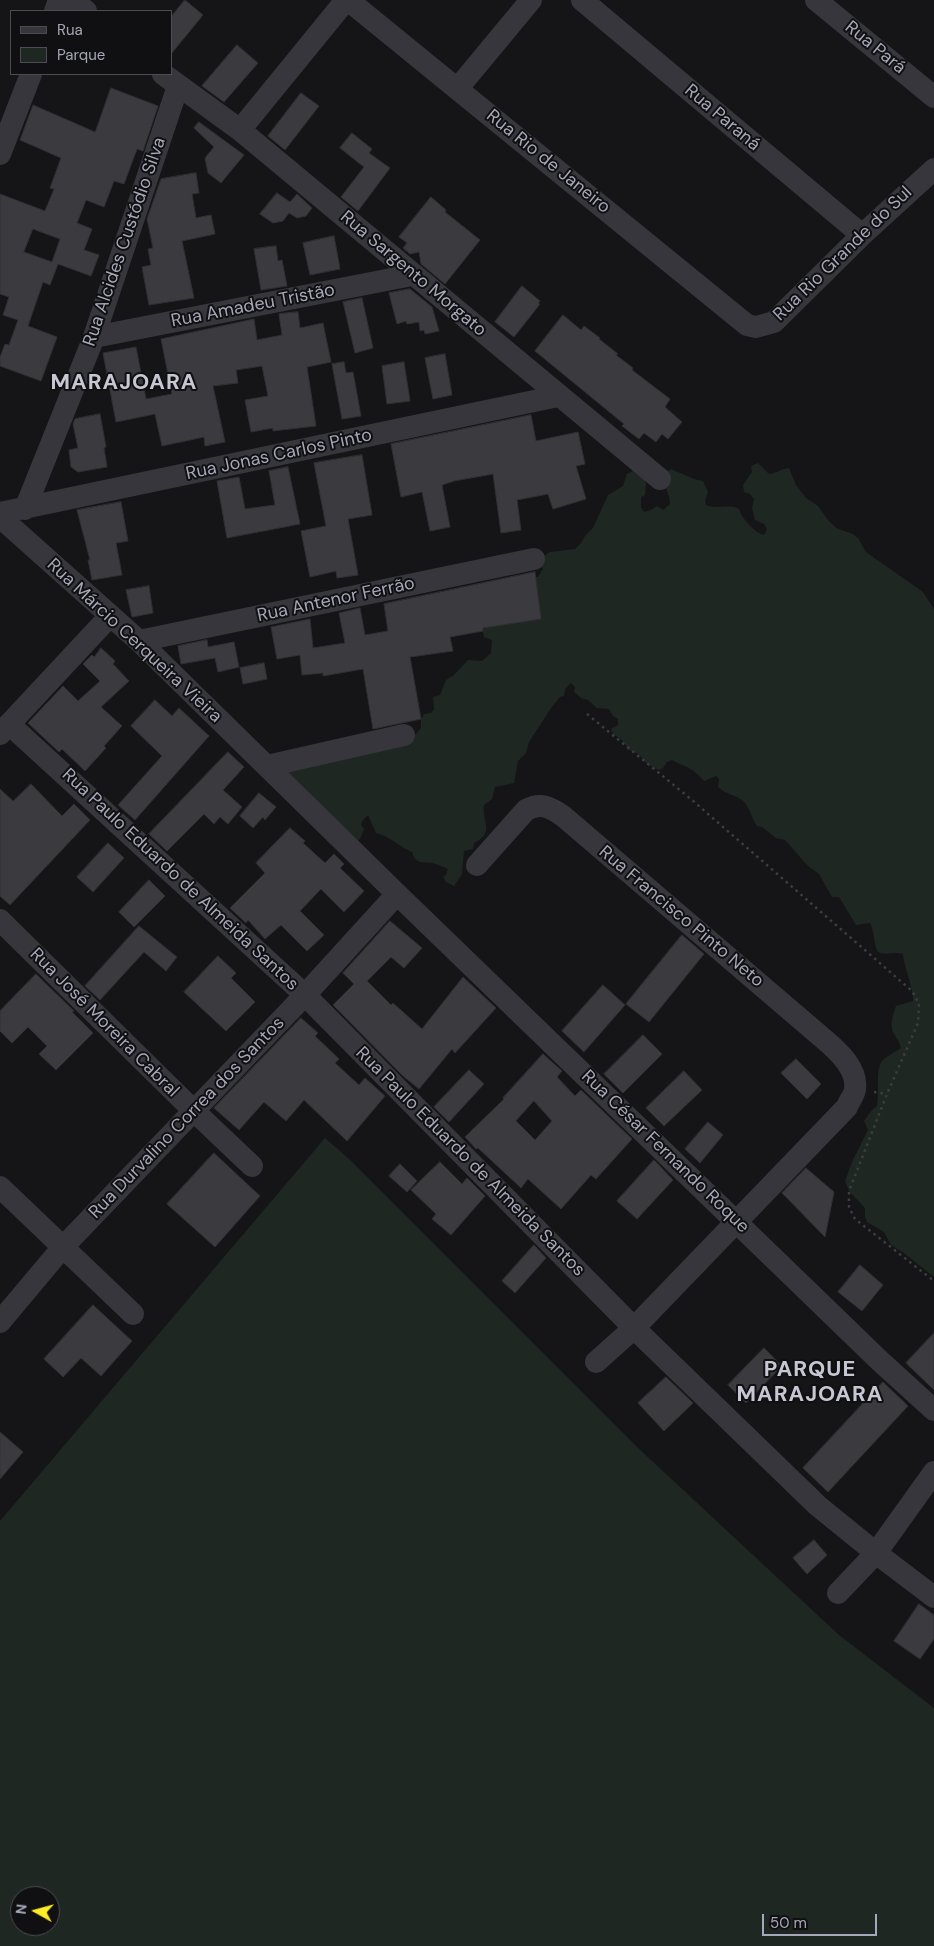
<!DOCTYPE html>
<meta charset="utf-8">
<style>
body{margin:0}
#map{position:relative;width:934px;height:1946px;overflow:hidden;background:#151517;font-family:"DM Sans",sans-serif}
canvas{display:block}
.legend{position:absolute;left:10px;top:10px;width:162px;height:65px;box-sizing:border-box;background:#101012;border:1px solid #4c4c54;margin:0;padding:6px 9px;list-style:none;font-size:15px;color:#a6a7b8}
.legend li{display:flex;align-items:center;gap:10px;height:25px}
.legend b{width:25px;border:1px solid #4c4c54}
.north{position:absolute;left:10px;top:1886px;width:50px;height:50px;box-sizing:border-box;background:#101012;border:1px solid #4c4c54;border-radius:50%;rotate:277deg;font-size:14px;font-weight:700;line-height:20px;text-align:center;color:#a6a7b8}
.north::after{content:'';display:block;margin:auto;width:18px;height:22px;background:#feec25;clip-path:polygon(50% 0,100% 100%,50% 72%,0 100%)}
.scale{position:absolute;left:762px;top:1914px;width:115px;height:22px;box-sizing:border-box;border:2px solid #a6a7b8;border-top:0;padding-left:6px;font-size:15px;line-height:18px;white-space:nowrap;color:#a6a7b8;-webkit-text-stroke:4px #101012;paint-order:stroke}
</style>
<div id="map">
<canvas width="934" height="1946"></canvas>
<ul class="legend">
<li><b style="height:6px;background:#36363c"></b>Rua</li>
<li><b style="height:14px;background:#1f2722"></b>Parque</li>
</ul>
<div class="north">N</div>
<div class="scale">50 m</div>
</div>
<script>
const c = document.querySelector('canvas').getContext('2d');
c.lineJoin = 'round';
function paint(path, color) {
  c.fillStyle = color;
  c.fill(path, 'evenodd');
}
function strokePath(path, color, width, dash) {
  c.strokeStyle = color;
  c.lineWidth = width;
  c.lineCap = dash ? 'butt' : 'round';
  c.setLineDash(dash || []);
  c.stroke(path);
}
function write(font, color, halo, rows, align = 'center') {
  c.font = font + ' "DM Sans",sans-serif';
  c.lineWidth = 4;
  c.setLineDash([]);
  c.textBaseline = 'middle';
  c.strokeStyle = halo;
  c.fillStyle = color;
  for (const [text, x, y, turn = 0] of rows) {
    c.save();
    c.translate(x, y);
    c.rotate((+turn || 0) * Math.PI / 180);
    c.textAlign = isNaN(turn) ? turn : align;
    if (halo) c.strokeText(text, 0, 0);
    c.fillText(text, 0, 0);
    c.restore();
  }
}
const green = new Path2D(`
 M 758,463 L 769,474 C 777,473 781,469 789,468 L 796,485 L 806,498 L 818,506 L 828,520 L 836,528 L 853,534 L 858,538 L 866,552 L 923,592 L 934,609 L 934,1277 L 904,1253 L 891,1245 L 884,1232 L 867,1222 L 865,1217 L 865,1208 L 849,1191 L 845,1181 L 852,1162 L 868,1130 L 864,1121 L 871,1111 L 877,1106 C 880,1094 874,1067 884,1059 C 889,1055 895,1052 901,1048 C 899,1041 897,1039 894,1034 C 889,1026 893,1014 896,1006 L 913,1001 C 914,989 904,968 903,954 C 894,951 887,956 878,952 C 873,942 875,933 870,923 L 856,925 L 839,897 L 832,897 L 819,874 L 808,866 L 785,840 L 776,838 L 762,827 L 757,826 C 751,818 751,809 743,801 C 736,795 725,794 718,787 L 719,779 L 716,776 L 704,781 C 692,767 687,768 672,760 L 667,762 L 663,768 L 659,770 L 647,764 L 639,754 L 629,750 L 622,740 L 613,734 L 611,729 L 618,725 L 618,719 L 613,716 L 609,709 L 597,708 L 588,700 L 581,698 L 574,692 L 575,687 L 571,683 L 565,689 L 564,696 L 560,697 L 551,708 L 529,742 L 526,753 L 518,761 L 514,783 L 495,787 L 492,799 L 484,805 C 481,819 496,833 474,843 L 473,849 L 464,851 L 462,874 L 454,886 L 446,882 L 443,877 L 446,875 L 448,869 C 443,867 437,864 432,863 C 421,862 416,864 412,852 C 399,847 390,836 376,833 L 368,815 L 363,820 L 361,825 L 364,829 L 360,839 L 354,842 L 267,766 L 410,738 L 416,734 L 421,728 L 421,719 L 424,714 L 431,713 L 434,709 L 433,697 L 440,695 L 446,680 L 454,675 L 468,660 L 482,661 L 491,653 L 492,640 L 484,637 L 483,631 L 487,622 L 531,577 L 538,577 L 543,569 L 540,563 L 542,557 L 550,552 L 575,549 L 581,543 L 585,536 L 593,528 L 608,495 L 623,486 L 627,474 L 635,470 L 644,474 L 646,484 L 645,495 L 641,497 L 641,507 L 644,512 L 651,510 L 657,506 L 663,510 L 670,504 C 669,492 664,486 663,475 L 671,469 L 694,479 L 703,481 L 708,492 L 705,501 L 706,505 C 718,510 728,503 739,509 C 742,519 755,533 764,535 L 767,529 L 764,524 L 755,520 L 752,508 L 754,499 L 750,494 L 744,492 L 743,485 L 752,472 L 751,466 Z
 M 325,1138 L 348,1158 L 637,1447 L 839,1635 L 934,1708 L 934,1946 L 0,1946 L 0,1521 ZM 20,1896 L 50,1896 L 50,1926 L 20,1926 Z`);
const building = new Path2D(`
 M 185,0 L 203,15 L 171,54 L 171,17 Z
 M 237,45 L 258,63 L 224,102 L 202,86 Z
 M 111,88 L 158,106 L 143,151 L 137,149 L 124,184 L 114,181 L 104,207 L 86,200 L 77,223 L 92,229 L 84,250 L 99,255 L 91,276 L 58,264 L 50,285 L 43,282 L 28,326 L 57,337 L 41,381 L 0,366 L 0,357 L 5,344 L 9,345 L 18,320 L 3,315 L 9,297 L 0,294 L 0,194 L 45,211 L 54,189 L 50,188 L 61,158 L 20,140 L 33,105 L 95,132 ZM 33,229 L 60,239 L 52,262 L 24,252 Z
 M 301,93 L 319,106 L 285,150 L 268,136 Z
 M 199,122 L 244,155 L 221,183 L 208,173 L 205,158 L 214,147 L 194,128 Z
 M 352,133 L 372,149 L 369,153 L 390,168 L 358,211 L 341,197 L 364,167 L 340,148 Z
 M 196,173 L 199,193 L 192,194 L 196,218 L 211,215 L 215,234 L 182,241 L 194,298 L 149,305 L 142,267 L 151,265 L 148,249 L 153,248 L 147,219 L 161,179 Z
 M 277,193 L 290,202 L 297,194 L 312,208 L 306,216 L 297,218 L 289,213 L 283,221 L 273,223 L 260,214 Z
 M 431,197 L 446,210 L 445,212 L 480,240 L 445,284 L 421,264 L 419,252 L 410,254 L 403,248 L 407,243 L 399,237 Z
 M 334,236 L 340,269 L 310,275 L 303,243 Z
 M 276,246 L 278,261 L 282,260 L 287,286 L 261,290 L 254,249 Z
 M 522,286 L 540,301 L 538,303 L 540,304 L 514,337 L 495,322 Z
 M 410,289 L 432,307 L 439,331 L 425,334 L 424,330 L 420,331 L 419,322 L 407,324 L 406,321 L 397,324 L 389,293 Z
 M 362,298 L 373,348 L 355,353 L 343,302 Z
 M 298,312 L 300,328 L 323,323 L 331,362 L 307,367 L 316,426 L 273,431 L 273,428 L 251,432 L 245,400 L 268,396 L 262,366 L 236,370 L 238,383 L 213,386 L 225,442 L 205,446 L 204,437 L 162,446 L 155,414 L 116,422 L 103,353 L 136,347 L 146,399 L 172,394 L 161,339 L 254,319 L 257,340 L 282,335 L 279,314 Z
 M 563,315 L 581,330 L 584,326 L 600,338 L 599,339 L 618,354 L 616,355 L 633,368 L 632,370 L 670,399 L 665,407 L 682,422 L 668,439 L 662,434 L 656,442 L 644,433 L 639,439 L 622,426 L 624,424 L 535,351 Z
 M 445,354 L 452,395 L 433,399 L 425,358 Z
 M 344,362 L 346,373 L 353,372 L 361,416 L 342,419 L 332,364 Z
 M 404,362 L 410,401 L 387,404 L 382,366 Z
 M 100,414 L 106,447 L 104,448 L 107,467 L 78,472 L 71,467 L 69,450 L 78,448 L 73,424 L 75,419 Z
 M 531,415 L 536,441 L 578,432 L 585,464 L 576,466 L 586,499 L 553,509 L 548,494 L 517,500 L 521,530 L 501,533 L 493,474 L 454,481 L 442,485 L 450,527 L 430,531 L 422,492 L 401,497 L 391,444 Z
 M 362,455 L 372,515 L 348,519 L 358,575 L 337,578 L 336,571 L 310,577 L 301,531 L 326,526 L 314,463 Z
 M 288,467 L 300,524 L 227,538 L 217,481 L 239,477 L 245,509 L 275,505 L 269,471 Z
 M 121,502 L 128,541 L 116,543 L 122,575 L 92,580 L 88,560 L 90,560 L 77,510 Z
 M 535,572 L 541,619 L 483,628 L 483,631 L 450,637 L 453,651 L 410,657 L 421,719 L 373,729 L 363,669 L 323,676 L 323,673 L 302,675 L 300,655 L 277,659 L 271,627 L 310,619 L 313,648 L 345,643 L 339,613 L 360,608 L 365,635 L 388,631 L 384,604 Z
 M 149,586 L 153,613 L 132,617 L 126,590 Z
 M 207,640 L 208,647 L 234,642 L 239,667 L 218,672 L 215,658 L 181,664 L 178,646 Z
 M 101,648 L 115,661 L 113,664 L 129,681 L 101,707 L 122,726 L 104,746 L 106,748 L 85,771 L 62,749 L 59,752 L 28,723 L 63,686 L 78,701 L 100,681 L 83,664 L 92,655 L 94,657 Z
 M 264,663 L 267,679 L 243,684 L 240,668 Z
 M 155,700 L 172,716 L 179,708 L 209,736 L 135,820 L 118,805 L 162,756 L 131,726 Z
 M 228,752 L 244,767 L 223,790 L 242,807 L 228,824 L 220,817 L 214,824 L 204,814 L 167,851 L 149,834 Z
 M 31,784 L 62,816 L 74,804 L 90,820 L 10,905 L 0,896 L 0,789 L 13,801 Z
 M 259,793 L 276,807 L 265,820 L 263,817 L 253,828 L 240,816 Z
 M 290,828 L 305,841 L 303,843 L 325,863 L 334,854 L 344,864 L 340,868 L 364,891 L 344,912 L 321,889 L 300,911 L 324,935 L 307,951 L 281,925 L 265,939 L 248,920 L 246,923 L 230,908 L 265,873 L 256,863 Z
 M 108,843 L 124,858 L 93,892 L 77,877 Z
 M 149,880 L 165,896 L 134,927 L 119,912 Z
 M 390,921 L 422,948 L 404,968 L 391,957 L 367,981 L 391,1005 L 393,1003 L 422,1029 L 463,977 L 496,1008 L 455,1053 L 452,1049 L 419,1089 L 403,1076 L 333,1005 L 354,984 L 343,973 Z
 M 139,926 L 177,957 L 166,971 L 144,952 L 100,1000 L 85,986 Z
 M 682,935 L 704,954 L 649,1022 L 626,1004 Z
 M 218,956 L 236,973 L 231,978 L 255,1002 L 226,1031 L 184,992 Z
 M 36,974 L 74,1011 L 72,1012 L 93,1033 L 56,1070 L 39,1054 L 47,1046 L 28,1027 L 12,1043 L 0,1031 L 0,1011 Z
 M 603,985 L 625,1005 L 584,1052 L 562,1031 Z
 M 301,1018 L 318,1033 L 315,1036 L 339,1059 L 335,1063 L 359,1085 L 365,1078 L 385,1096 L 347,1141 L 304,1100 L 286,1121 L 264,1102 L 239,1130 L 214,1108 Z
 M 643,1035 L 662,1054 L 623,1093 L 604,1074 Z
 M 543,1054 L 562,1071 L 557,1077 L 575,1096 L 581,1090 L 632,1139 L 596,1179 L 591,1175 L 561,1209 L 528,1179 L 521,1188 L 478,1148 L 476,1149 L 465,1137 L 504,1099 L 503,1098 ZM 534,1101 L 552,1121 L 535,1140 L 516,1121 Z
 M 796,1059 L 821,1084 L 807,1099 L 781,1073 Z
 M 469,1070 L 484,1084 L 449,1122 L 434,1107 Z
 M 684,1071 L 702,1090 L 664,1126 L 646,1108 Z
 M 708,1122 L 723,1135 L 700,1163 L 685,1149 Z
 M 214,1153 L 260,1196 L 215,1247 L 167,1204 Z
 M 654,1160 L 673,1180 L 637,1219 L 617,1201 Z
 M 440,1162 L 462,1184 L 467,1178 L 485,1196 L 451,1235 L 432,1219 L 436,1214 L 411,1190 Z
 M 400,1164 L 417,1181 L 407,1192 L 389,1176 Z
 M 806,1168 L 834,1192 L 825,1237 L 782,1193 Z
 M 534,1245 L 546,1258 L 515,1293 L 502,1281 Z
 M 860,1265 L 883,1285 L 862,1311 L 838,1292 Z
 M 93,1305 L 132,1341 L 101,1376 L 81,1358 L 63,1377 L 44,1359 Z
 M 934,1333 L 934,1390 L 906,1363 Z
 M 764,1348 L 782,1366 L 746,1403 L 728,1385 Z
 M 666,1377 L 693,1403 L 664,1431 L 638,1403 Z
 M 883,1382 L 908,1406 L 828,1492 L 803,1468 Z
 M 0,1432 L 23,1452 L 0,1479 Z
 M 814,1540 L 827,1555 L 807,1574 L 793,1558 Z
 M 919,1604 L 934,1615 L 934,1639 L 920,1659 L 894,1641 Z`);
const path = new Path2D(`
 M 587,714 L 692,800 L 912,991 L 919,1004 L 918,1023 L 887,1094 L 849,1191 L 849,1207 L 855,1219 L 934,1281
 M 874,1092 L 887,1094`);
const minor = new Path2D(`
 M 72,0 L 86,11
 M 348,0 L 747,325 L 756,327 L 774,322 L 862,235 L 934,169
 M 582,0 L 862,235
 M 816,0 L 934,97
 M 55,11 L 59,0
 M 163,74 L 240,130 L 660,479
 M 458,88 L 531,0
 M 240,130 L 346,0
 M 0,154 L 31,74
 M 94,337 L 412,275
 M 25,509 L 94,337 L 178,86
 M 0,513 L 558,396
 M 0,517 L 139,641 L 397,894 L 880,1361 L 934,1410
 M 139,641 L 534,559
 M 9,724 L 305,995 L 634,1328 L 818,1506 L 876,1553 L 934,1597
 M 0,734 L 110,616
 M 267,766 L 404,735
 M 477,865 L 526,810 C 541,802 550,807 563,816 L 825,1040 C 838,1051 858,1069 855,1089 C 855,1094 849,1101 847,1107 L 634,1328 L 596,1362
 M 0,920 L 194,1111 L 252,1166
 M 0,1187 L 133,1314
 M 0,1322 L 62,1248 L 305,995 L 397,894
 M 838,1593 L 876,1553 L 934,1472`);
const streetNames = [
 ["Rua Pará",875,48,39],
 ["Rua Paraná",722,118,40],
 ["Rua Rio de Janeiro",548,162,39],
 ["Rua Alcides Custódio Silva",125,242,-71],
 ["Rua Rio Grande do Sul",843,254,-44],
 ["Rua Sargento Morgato",413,274,40],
 ["Rua Amadeu Tristão",253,306,-11],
 ["Rua Jonas Carlos Pinto",279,455,-12],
 ["Rua Antenor Ferrão",336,600,-12],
 ["Rua Márcio Cerqueira Vieira",134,641,43],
 ["Rua Paulo Eduardo de Almeida Santos",180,880,43],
 ["Rua Francisco Pinto Neto",681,917,40],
 ["Rua José Moreira Cabral",104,1023,45],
 ["Rua Durvalino Correa dos Santos",187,1118,-46],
 ["Rua César Fernando Roque",665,1152,44],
 ["Rua Paulo Eduardo de Almeida Santos",470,1162,45]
];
const districtNames = [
 ["MARAJOARA",124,383],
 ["PARQUE",810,1370],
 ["MARAJOARA",810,1395]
];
paint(green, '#1f2722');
paint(building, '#3a3a3f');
strokePath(building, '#302f33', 1);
strokePath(path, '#3c3c43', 2.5, [2.5, 4]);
strokePath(minor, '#36363c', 22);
write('18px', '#a6a7b8', '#101012', streetNames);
c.letterSpacing = '1px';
write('bold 22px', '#c7c7d4', '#101012', districtNames);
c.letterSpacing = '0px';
</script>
